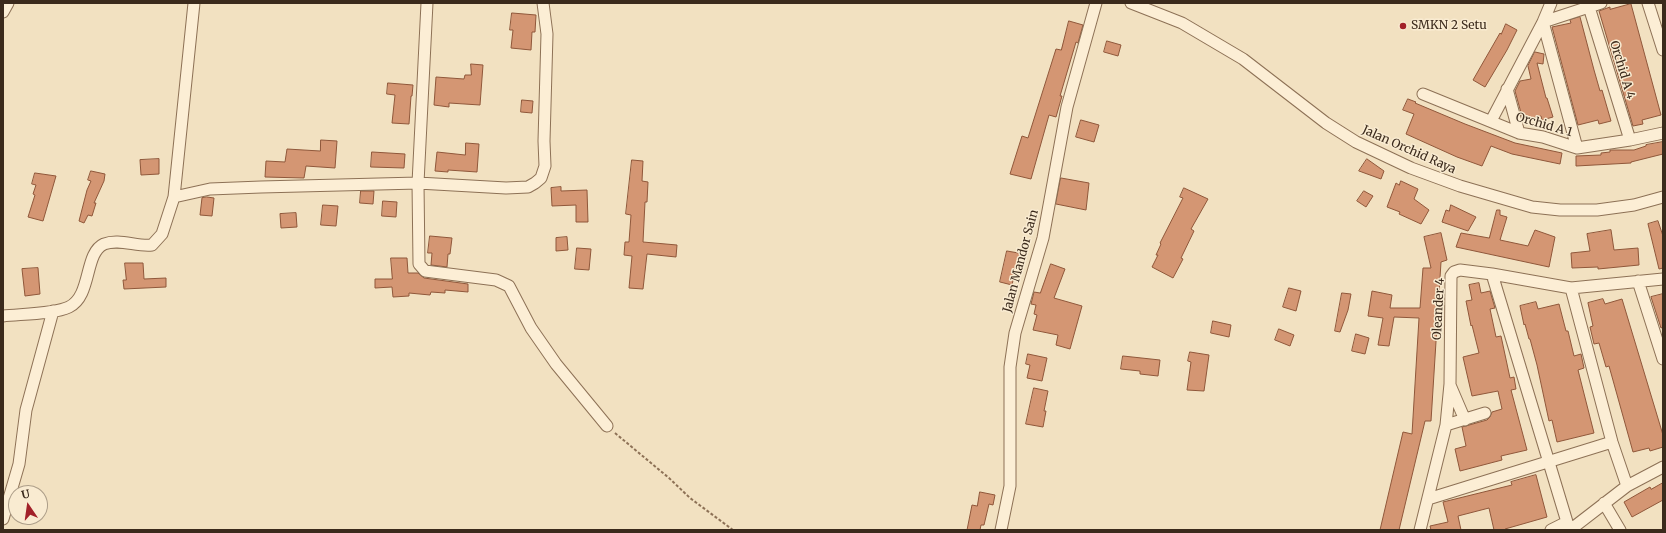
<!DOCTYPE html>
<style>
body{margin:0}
#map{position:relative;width:1666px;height:533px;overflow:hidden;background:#f2e1c1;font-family:Merriweather,serif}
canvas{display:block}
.frame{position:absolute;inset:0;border:4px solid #3b2a1c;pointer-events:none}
.north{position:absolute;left:8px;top:485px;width:40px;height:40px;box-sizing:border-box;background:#f9ebd1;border:1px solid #ad9e89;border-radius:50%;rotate:347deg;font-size:11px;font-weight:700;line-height:16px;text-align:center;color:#3b2a1c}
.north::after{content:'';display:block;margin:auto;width:14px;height:18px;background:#a22129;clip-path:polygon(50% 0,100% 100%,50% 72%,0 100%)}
</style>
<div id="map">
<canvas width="1666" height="533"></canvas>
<div class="frame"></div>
<div class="north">U</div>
</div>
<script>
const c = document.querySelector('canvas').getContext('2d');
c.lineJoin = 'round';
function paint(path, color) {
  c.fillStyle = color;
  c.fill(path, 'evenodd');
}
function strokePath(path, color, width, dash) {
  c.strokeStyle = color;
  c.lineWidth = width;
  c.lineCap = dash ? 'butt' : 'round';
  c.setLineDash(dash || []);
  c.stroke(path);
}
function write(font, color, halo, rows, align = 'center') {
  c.font = font + ' Merriweather,serif';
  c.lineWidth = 3;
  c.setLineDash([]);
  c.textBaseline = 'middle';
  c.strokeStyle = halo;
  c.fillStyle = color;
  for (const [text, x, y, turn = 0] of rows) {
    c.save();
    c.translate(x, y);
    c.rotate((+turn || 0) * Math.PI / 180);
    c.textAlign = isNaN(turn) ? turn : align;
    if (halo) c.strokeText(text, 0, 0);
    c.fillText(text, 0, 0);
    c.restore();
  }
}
const building = new Path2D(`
 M 1631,4 L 1661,115 L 1642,120 L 1643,124 L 1633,126 L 1599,11 L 1610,7 L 1610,9 Z
 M 512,13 L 536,15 L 535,32 L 532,32 L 531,50 L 511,48 L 513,30 L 510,30 Z
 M 1580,17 L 1594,70 L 1600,91 L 1602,90 L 1611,121 L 1599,124 L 1598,120 L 1578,125 L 1552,27 L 1571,23 L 1570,20 Z
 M 1069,21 L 1083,25 L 1078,43 L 1076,42 L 1060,96 L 1062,96 L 1056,117 L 1049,115 L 1031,179 L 1010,174 L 1022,136 L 1028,138 L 1056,49 L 1061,50 Z
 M 1506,24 L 1517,30 L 1507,50 L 1485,87 L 1473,80 L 1500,33 L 1501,34 Z
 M 1107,41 L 1121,45 L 1118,56 L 1104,52 Z
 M 1535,52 L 1544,54 L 1543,64 L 1537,63 L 1546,98 L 1547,98 L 1553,117 L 1542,120 L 1541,116 L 1523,120 L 1515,91 L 1520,81 L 1531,79 L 1528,66 Z
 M 471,64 L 483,65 L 480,105 L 449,103 L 449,107 L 434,105 L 436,77 L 464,79 L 465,75 L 471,75 Z
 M 388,83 L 413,85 L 412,96 L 411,96 L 409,124 L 392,123 L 395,95 L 387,94 Z
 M 1408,99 L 1416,102 L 1415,103 L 1465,124 L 1515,143 L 1562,153 L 1560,164 L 1512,154 L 1491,146 L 1482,166 L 1457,157 L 1406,134 L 1414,114 L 1403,110 Z
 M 522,100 L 533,101 L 532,113 L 521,112 Z
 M 1081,120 L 1099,125 L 1094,142 L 1076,137 Z
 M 321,140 L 337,141 L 335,168 L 306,166 L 304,178 L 265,177 L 266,161 L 285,162 L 287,149 L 320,151 Z
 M 1663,142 L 1663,154 L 1631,162 L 1631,163 L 1576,166 L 1576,156 L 1601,155 L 1601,153 L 1610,152 L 1610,150 L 1634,150 L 1646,146 L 1646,145 Z
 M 466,143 L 479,144 L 477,172 L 448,170 L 448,172 L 435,171 L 437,152 L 465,155 Z
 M 372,152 L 405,154 L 404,168 L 371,167 Z
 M 159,159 L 159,174 L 141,175 L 140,160 Z
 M 1367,159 L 1384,171 L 1381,179 L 1359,171 Z
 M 632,160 L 643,161 L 642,181 L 648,182 L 647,202 L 645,202 L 643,242 L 677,245 L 676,257 L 647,254 L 643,289 L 629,288 L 632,256 L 624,255 L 625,242 L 629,242 L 631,215 L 626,214 Z
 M 91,171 L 105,174 L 104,181 L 94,203 L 96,203 L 92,216 L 88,215 L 84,223 L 79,221 L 87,190 L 91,181 L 88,180 Z
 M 35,173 L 56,176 L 43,221 L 28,217 L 35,195 L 33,194 L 36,185 L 32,184 Z
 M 1061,178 L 1089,183 L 1086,210 L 1056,204 Z
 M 1401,181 L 1418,189 L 1414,199 L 1429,210 L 1421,224 L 1399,214 L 1400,212 L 1387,207 L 1396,183 L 1399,185 Z
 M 561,187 L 561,191 L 587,190 L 588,222 L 576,222 L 576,205 L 552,206 L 551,188 Z
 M 1184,188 L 1208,199 L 1191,229 L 1194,231 L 1181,258 L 1183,259 L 1173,278 L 1152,267 L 1158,255 L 1156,255 L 1161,244 L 1160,243 L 1183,198 L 1180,197 Z
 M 361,191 L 374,191 L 373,204 L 360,203 Z
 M 1364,191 L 1373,196 L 1366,207 L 1357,201 Z
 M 207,197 L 214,198 L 212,216 L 200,215 L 202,198 Z
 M 383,201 L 397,202 L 396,217 L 382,216 Z
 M 323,205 L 338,206 L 336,226 L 321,225 Z
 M 1451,205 L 1476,217 L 1468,231 L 1442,222 L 1446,210 L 1449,211 Z
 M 1497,210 L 1500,210 L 1500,215 L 1507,217 L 1500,240 L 1528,246 L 1535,230 L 1555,237 L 1549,267 L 1456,247 L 1461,233 L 1489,238 Z
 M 296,213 L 297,227 L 281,228 L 280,214 Z
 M 1658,221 L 1663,236 L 1663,268 L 1659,269 L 1648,224 Z
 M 1611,230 L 1614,250 L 1638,248 L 1639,265 L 1598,269 L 1598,267 L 1572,268 L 1571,253 L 1590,251 L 1587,234 Z
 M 1441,233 L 1447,260 L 1441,262 L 1431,421 L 1425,421 L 1399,530 L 1380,530 L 1403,432 L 1412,434 L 1419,318 L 1394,317 L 1389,346 L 1378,345 L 1383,318 L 1368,316 L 1372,291 L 1392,295 L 1390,308 L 1420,308 L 1423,268 L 1431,268 L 1424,237 Z
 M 430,236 L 452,238 L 450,254 L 448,254 L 447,267 L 431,265 L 432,253 L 428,253 Z
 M 567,237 L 568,250 L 556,251 L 556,238 Z
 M 577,248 L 591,249 L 589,270 L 575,269 Z
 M 1007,251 L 1024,254 L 1019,277 L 1014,276 L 1012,285 L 1000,282 Z
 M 391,258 L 407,258 L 408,273 L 418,273 L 424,278 L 468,284 L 468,292 L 445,290 L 445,293 L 431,292 L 430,295 L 409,293 L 409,296 L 393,297 L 392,287 L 375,288 L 375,279 L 392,279 Z
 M 125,263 L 143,263 L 144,279 L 166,278 L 166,287 L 124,289 L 123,280 L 126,280 Z
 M 1051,264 L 1065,269 L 1054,298 L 1082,306 L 1070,349 L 1056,345 L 1058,335 L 1033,330 L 1037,315 L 1034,314 L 1036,305 L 1031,304 L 1034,292 L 1040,293 Z
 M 38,268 L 40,294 L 25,296 L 22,269 Z
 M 1479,283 L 1481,293 L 1490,291 L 1495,308 L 1490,309 L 1496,337 L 1501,336 L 1510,378 L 1514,377 L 1516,389 L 1511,390 L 1527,450 L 1501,456 L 1502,460 L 1460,471 L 1455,449 L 1466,446 L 1462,427 L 1487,420 L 1490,417 L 1492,412 L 1502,409 L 1498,391 L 1472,396 L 1463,357 L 1479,353 L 1472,325 L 1471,326 L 1466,301 L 1472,300 L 1469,285 Z
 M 1289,288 L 1301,291 L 1296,311 L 1283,307 Z
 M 1342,293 L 1351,294 L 1348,310 L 1340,332 L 1335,331 Z
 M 1663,294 L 1663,327 L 1661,328 L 1651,297 Z
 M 1603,299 L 1605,304 L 1622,299 L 1663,435 L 1663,447 L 1650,451 L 1649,448 L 1633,452 L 1609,366 L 1606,367 L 1599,343 L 1594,344 L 1590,327 L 1593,326 L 1588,303 Z
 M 1536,302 L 1538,309 L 1559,304 L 1566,331 L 1568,331 L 1574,356 L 1581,354 L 1584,368 L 1578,370 L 1594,433 L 1557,442 L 1552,420 L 1549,421 L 1537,365 L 1530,339 L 1529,339 L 1525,324 L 1524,325 L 1520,306 Z
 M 1213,321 L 1231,325 L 1229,337 L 1211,333 Z
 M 1279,329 L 1294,335 L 1290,346 L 1275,340 Z
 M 1356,334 L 1369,338 L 1365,354 L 1352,351 Z
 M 1190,352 L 1209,355 L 1204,391 L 1187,390 L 1191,362 L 1188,361 Z
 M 1028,354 L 1047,358 L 1042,381 L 1027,378 L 1030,365 L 1026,364 Z
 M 1123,356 L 1160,360 L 1158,376 L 1140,374 L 1140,371 L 1121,369 Z
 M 1034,388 L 1048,391 L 1044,411 L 1046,411 L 1043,427 L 1026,424 Z
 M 1536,475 L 1547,517 L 1505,529 L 1506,530 L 1494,530 L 1489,508 L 1458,516 L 1461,530 L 1431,530 L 1430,526 L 1448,522 L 1443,502 L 1512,485 L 1511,482 Z
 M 1663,483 L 1663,500 L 1632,517 L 1624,502 L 1650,487 L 1651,489 Z
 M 980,492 L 995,495 L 993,505 L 989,504 L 984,525 L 981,525 L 980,530 L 967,530 L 972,505 L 977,506 Z`);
const path = new Path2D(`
 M 615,433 L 669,478 L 690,498 L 733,530`);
const street = new Path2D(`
 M 427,3 L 418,183 L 419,264 L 425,271 L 496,280 L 509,286 L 531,328 L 556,364 L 607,426
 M 1131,3 L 1182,23 L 1243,59 L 1326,123 L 1356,142 L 1411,168 L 1460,186 L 1532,207 L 1560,210 L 1597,210 L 1634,205 L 1663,197
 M 1648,3 L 1663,50
 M 1589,7 L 1630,140
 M 3,12 L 8,3
 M 1507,89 L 1519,133
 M 1423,94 L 1519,133 L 1543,137 L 1577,148 L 1630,140 L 1663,133
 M 1491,121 L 1543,22 L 1551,3
 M 1577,148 L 1543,22 L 1601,3
 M 174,197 L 194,3
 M 1492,274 L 1567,522 L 1566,530
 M 1638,281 L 1663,359
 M 1571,288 L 1612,442 L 1627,486
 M 3,316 C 20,314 55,314 69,307 C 92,296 84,253 104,244 C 119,238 137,247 152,245 L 162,234 L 174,197 L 210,189 L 261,187 L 418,183 L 506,188 L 528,187 L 535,183 L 541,178 L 545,166 L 544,141 L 547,34 L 543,3
 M 1450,385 L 1465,420
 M 1446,425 L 1485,413
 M 1428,499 L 1612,442
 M 1604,503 L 1620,530
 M 3,519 L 19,464 L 26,410 L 53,311
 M 1001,530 L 1010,486 L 1010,367 L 1015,333 L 1043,238 L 1067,107 L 1096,3
 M 1420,530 L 1446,425 L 1450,384 L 1451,276 L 1454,272 L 1460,270 L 1492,274 L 1571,288 L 1663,279
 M 1551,530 L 1567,522
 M 1570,530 L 1627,486 L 1663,467`);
const markers = [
 [1403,26,4,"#a22129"]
];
const poiNames = [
 ["SMKN 2 Setu",1411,26]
];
const streetNames = [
 ["Orchid A 4",1622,70,73],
 ["Orchid A 1",1544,125,16],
 ["Jalan Orchid Raya",1409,150,24],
 ["Jalan Mandor Sain",1021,261,-75],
 ["Oleander 4",1439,309,-87]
];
paint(building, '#d49673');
strokePath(building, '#8f573a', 1);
strokePath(street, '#8d7156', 13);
strokePath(path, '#8d7156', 2, [3, 2]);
strokePath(street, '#fceed5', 11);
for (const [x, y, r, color] of markers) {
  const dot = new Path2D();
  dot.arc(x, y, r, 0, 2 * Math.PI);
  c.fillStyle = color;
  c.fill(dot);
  strokePath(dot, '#f9ebd1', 1.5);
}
write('12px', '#3b2a1c', '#f9ebd1', poiNames, 'left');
write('12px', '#3b2a1c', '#f9ebd1', streetNames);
</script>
